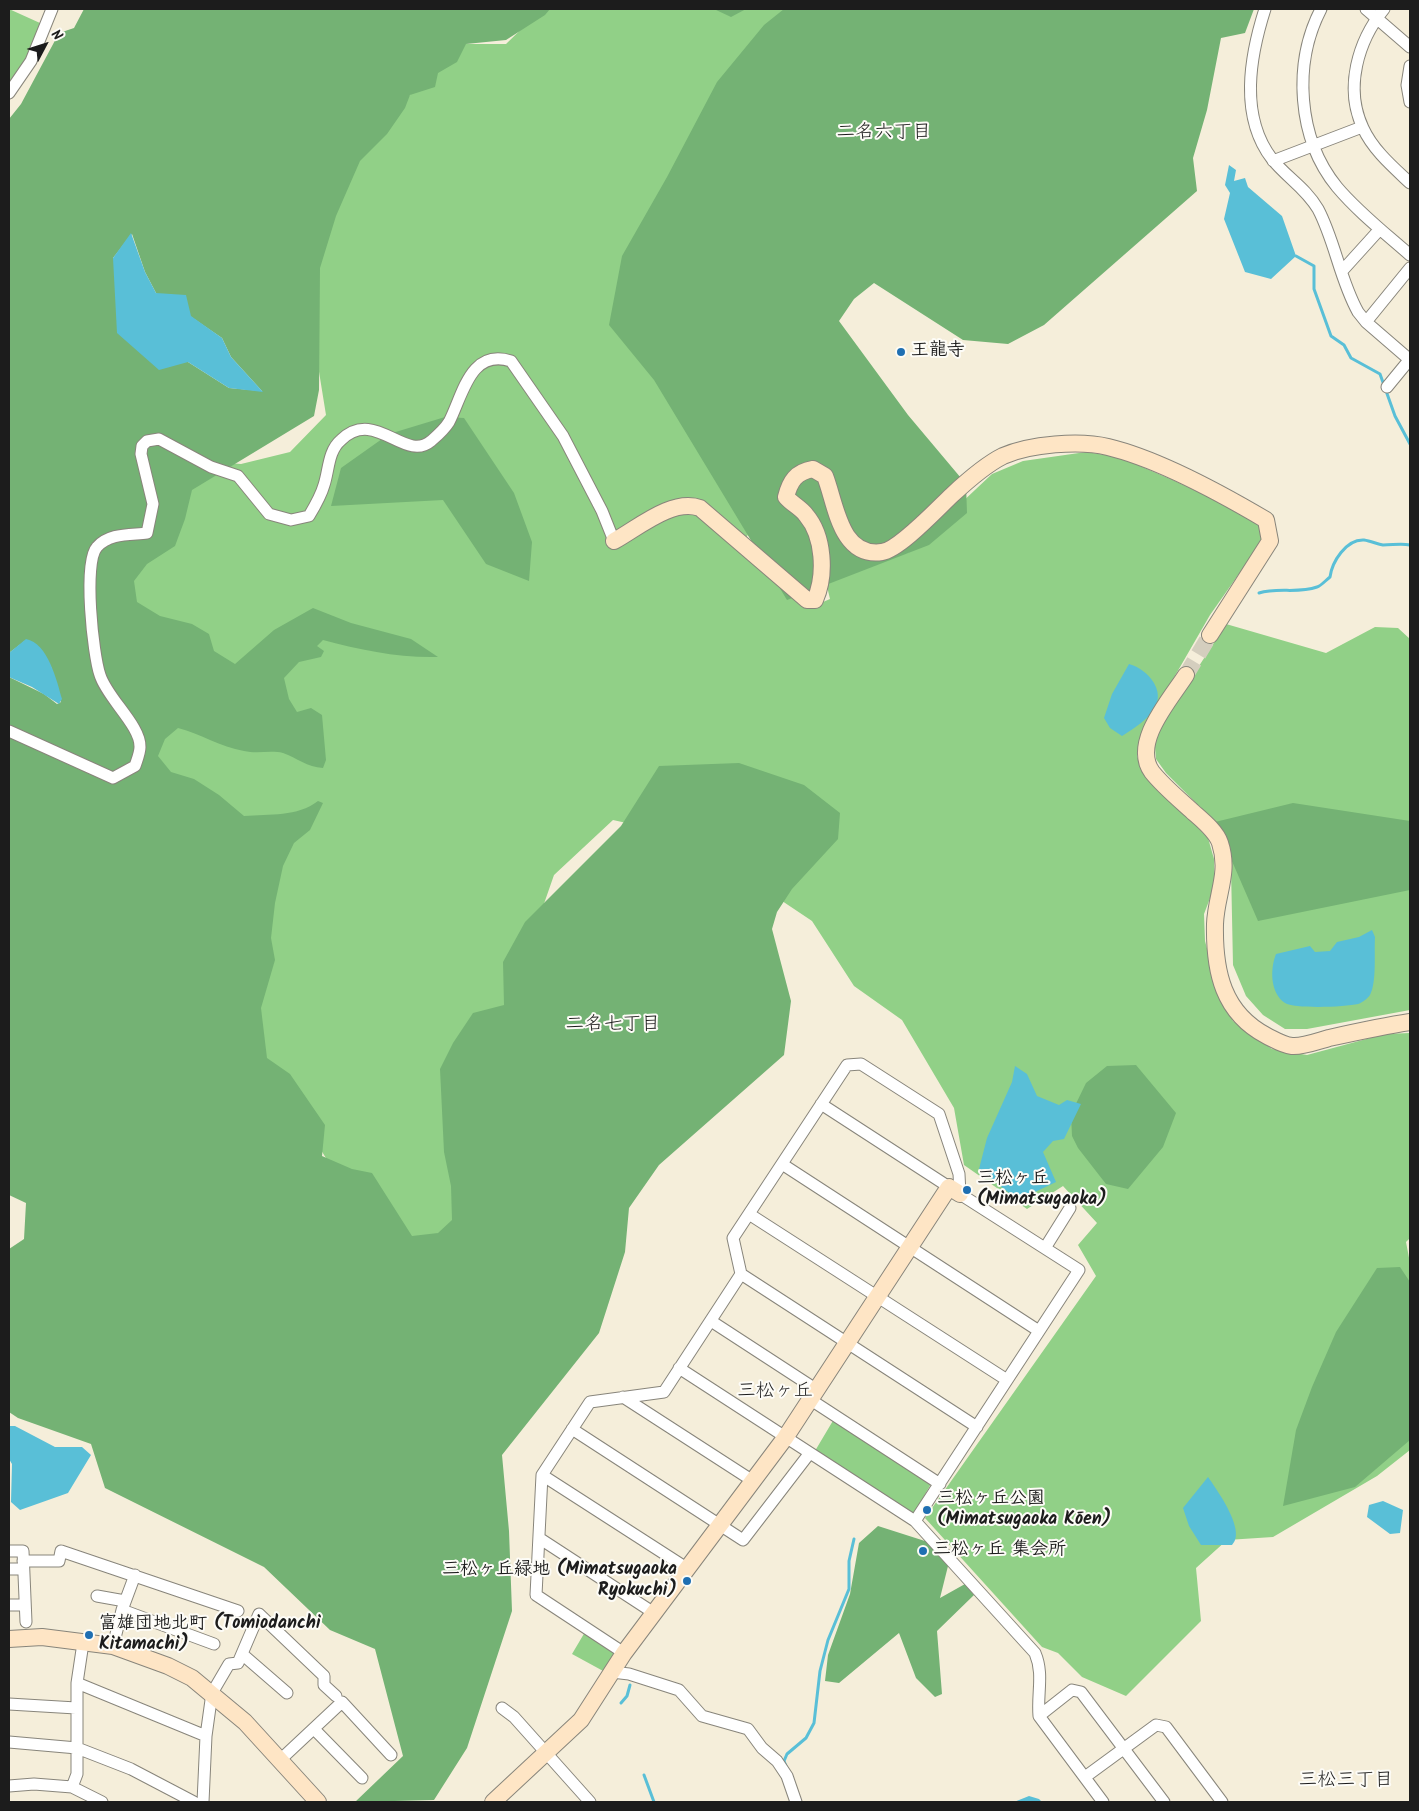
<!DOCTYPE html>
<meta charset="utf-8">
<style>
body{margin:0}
#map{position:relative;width:1419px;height:1811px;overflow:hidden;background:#f5eeda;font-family:Kalam,sans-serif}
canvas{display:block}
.frame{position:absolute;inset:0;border:10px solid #1c1c1c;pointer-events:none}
.north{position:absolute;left:20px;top:20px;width:50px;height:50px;-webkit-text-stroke:4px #fdfcf7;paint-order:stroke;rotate:50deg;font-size:14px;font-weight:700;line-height:20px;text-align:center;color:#1c1c1c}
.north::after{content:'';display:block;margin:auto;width:18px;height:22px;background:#1c1c1c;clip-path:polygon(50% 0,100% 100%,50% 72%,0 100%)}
</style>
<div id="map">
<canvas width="1419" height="1811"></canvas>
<div class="frame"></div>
<div class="north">N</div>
</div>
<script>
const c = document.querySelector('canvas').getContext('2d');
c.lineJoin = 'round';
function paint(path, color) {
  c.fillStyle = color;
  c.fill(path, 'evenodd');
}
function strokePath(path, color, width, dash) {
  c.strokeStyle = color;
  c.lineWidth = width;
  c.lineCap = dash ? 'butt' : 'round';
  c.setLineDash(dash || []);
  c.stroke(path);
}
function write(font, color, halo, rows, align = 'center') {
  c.font = font + ' Kalam,"Klee One",sans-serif';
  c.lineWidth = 4;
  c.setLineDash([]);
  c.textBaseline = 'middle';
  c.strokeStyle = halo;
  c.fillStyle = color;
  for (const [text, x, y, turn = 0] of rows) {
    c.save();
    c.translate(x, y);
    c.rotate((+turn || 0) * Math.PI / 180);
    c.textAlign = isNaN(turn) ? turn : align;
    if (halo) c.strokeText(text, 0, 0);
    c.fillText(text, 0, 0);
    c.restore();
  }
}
const green = new Path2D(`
 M 9,9 L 40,23 L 24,64 L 12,81 L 9,79 Z
 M 542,9 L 817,9 L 756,516 L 742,548 L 809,608 L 830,599 L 820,557 L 908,553 L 992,474 L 1023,461 L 1086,452 L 1119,457 L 1175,481 L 1258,521 L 1262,541 L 1210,615 L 1142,733 L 1137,756 L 1145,774 L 1208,838 L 1214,859 L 1215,885 L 1204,914 L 1205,941 L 1219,994 L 1233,1021 L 1272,1049 L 1307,1055 L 1385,1034 L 1410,1033 L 1410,1238 L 1406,1242 L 1410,1263 L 1410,1450 L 1377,1476 L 1273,1537 L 1227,1540 L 1196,1568 L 1201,1621 L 1126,1696 L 1082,1677 L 1058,1653 L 1042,1647 L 925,1518 L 1096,1276 L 1078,1245 L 1097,1223 L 1063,1186 L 1027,1209 L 964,1165 L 954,1108 L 902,1020 L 854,986 L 812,921 L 685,836 L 613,820 L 554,875 L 516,984 L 474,1216 L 412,1246 L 332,1168 L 249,1032 L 160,784 L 106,551 L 166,458 L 241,464 L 290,452 L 326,415 L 310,316 L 320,192 L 457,44 L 506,44 Z
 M 1226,624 L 1326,653 L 1375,627 L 1398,628 L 1410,639 L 1410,1010 L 1307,1029 L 1285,1029 L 1263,1015 L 1246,996 L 1233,965 L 1231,868 L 1215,822 L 1166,773 L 1156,759 L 1154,736 Z
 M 834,1419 L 931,1484 L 913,1515 L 812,1456 Z
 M 585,1632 L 614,1652 L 615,1655 L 605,1672 L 572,1654 Z`);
const forest = new Path2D(`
 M 84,9 L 550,9 L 545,15 L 506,40 L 466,44 L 457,62 L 438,73 L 435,87 L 410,95 L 405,108 L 387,134 L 360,161 L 336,216 L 320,268 L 319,390 L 314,416 L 192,490 L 185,519 L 175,546 L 147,564 L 134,581 L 137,602 L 160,616 L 192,624 L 209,634 L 214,651 L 235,664 L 274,630 L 313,608 L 351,623 L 411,639 L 438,657 C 398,658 361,650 323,640 L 317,646 L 324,651 L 321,657 L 299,662 L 284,678 L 289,699 L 297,712 L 311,708 L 322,715 L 326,760 L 323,768 C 307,767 297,758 283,753 C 271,750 257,754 244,751 C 220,747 201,734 178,728 L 165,739 L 158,756 L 171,772 L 194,779 L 219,795 L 244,816 C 270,814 297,817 318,801 L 323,803 L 310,830 L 294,843 L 283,866 L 275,903 L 271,938 L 275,960 L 261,1008 L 267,1058 L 290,1074 L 325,1125 L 322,1156 L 352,1169 L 372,1173 L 412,1236 L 438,1233 L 452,1220 L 451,1186 L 444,1152 L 440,1069 L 453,1043 L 473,1013 L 504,1005 L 503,962 L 525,922 L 621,826 L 659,766 L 739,763 L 804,785 L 840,813 L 838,839 L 792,889 L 777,912 L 772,929 L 791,1001 L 784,1055 L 659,1165 L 629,1208 L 625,1252 L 599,1333 L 502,1455 L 509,1531 L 512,1611 L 467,1748 L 434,1800 L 355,1802 L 403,1756 L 375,1649 L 330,1630 L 264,1567 L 105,1488 L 91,1444 L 18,1418 L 9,1412 L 9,1249 L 24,1239 L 26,1203 L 9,1195 L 9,677 L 44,694 L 57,704 L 61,702 L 51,667 L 26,640 L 9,653 L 9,119 L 21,104 L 59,33 L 74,28 ZM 132,234 L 145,272 L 156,293 L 222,338 L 231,357 L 262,391 L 229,388 L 188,362 L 113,258 Z
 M 714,9 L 746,9 L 731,17 Z
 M 784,9 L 1254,9 L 1245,33 L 1221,38 L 1207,110 L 1193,158 L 1197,191 L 1044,325 L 1008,344 L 963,340 L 874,283 L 854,299 L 839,321 L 908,415 L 966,484 L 967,513 L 929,545 L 787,600 L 654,380 L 609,325 L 622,256 L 667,177 L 717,82 L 764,25 Z
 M 445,417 L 464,418 L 514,493 L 532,542 L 529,581 L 486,564 L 443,500 L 331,506 L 341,468 L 389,434 Z
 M 1293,803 L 1410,821 L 1410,890 L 1258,921 L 1215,822 Z
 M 1136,1065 L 1176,1113 L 1163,1147 L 1128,1189 L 1106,1184 L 1078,1148 L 1072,1136 L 1071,1114 L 1086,1083 L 1107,1066 Z
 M 1400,1267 L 1410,1282 L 1410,1440 L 1355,1487 L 1283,1506 L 1296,1430 L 1312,1387 L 1336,1332 L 1377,1268 Z
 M 878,1526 L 928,1542 L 948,1566 L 940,1598 L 965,1584 L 974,1595 L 937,1631 L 942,1694 L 935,1697 L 916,1678 L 899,1633 L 839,1683 L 825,1681 L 828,1655 L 850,1594 L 859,1543 Z`);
const water = new Path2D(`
 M 1229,165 L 1236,170 L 1234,181 L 1245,178 L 1248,187 L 1282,216 L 1296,256 L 1271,279 L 1245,272 L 1224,219 L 1230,193 L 1225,185 Z
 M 131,233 L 145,272 L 156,293 L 186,295 L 191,316 L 222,338 L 231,357 L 263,392 L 229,388 L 188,362 L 159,370 L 117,333 L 113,258 Z
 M 26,639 C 48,643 57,681 62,699 L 59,704 L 32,687 L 9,677 L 9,653 Z
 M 1129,664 C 1139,667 1148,673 1154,683 C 1168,707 1141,724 1122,736 L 1110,728 L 1104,718 L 1112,694 Z
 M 1372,930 L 1375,937 C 1374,952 1377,982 1370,995 C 1368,998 1362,1003 1358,1004 C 1346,1007 1294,1009 1285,1003 C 1270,993 1270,969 1276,954 L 1310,946 L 1315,952 L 1330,951 L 1337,942 L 1359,937 Z
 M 1015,1066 L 1027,1074 L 1037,1096 L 1059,1105 L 1067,1100 L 1081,1104 L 1064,1139 L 1053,1141 L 1043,1152 L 1056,1182 L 1035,1192 L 1023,1204 L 979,1169 L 987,1138 L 1012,1082 Z
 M 9,1426 L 15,1426 L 55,1447 L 82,1447 L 91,1455 L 68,1493 L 20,1510 L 11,1502 L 12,1464 L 9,1459 Z
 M 1208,1477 C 1217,1490 1247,1531 1232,1545 L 1201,1545 L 1189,1526 L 1183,1508 Z
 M 1383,1501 L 1403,1510 L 1400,1533 L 1390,1534 L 1367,1517 L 1369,1505 Z
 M 1029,1796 L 1039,1799 L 1042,1802 L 1014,1802 Z`);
const stream = new Path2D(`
 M 1296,256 L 1314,266 L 1314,289 L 1331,336 L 1344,345 L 1351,358 L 1380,374 L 1395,416 L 1410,444
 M 1259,593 C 1278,587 1298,594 1317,587 C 1321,586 1326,580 1330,577 C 1332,562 1346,539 1364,540 C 1371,541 1377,544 1383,545 C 1393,545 1401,543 1410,545
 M 621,1703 L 627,1696 L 630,1685
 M 786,1766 L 784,1761 L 787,1754 L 806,1738 L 814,1723 L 820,1671 L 828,1640 L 849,1589 L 849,1561 L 854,1539
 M 644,1775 L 654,1802`);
const secondaryTunnel = new Path2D(`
 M 1186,675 L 1210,635`);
const street = new Path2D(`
 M 1265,9 C 1250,56 1239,116 1272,159 C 1286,177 1305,187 1318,209 C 1335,241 1340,280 1358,312 L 1366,322 L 1410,360
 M 1321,9 C 1293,63 1297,138 1337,187 C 1358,212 1385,233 1410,255
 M 1366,9 L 1410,47
 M 1384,9 C 1358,41 1344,88 1363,128 C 1373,150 1393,167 1410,183
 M 1410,66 L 1407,85 L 1410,102
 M 9,93 L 31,61 L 52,9
 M 1273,161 L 1362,127
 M 1342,271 L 1380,229
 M 1366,322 L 1410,268
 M 1387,387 L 1410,359
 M 9,731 L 113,778 L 135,766 C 137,760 140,753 140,747 C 141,726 107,698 100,675 C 93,655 83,562 97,547 C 109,533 130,535 147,533 L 153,504 L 141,454 L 142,446 L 147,441 L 159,439 L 211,467 L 238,476 L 269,514 L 291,520 L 309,516 C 315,506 321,496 324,485 C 329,470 328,451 341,440 C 375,407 405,463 431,441 C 438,435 444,430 449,422 C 463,395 470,348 511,361 L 563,436 L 602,511 L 614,541
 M 821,1104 L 949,1187
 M 782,1164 L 1039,1331
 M 749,1214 L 1007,1380
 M 1045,1248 L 1070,1208
 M 741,1274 L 977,1427
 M 711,1321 L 817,1390
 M 679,1368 L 915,1521 L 1035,1653 C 1044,1674 1037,1693 1039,1716 L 1103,1802
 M 623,1397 L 753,1481
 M 811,1400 L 940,1484
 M 572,1429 L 743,1540 L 809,1454
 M 542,1475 L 688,1569
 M 539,1538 L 654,1613
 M 9,1551 L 23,1551 L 26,1622
 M 23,1561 L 59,1561 L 61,1551 L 238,1611
 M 9,1569 L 22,1569
 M 97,1596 L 125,1601
 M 9,1605 L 25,1605
 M 122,1610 L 214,1644
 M 113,1646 L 122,1610 L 135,1575
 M 624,1653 L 536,1595 L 542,1475 L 590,1402 L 664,1392 L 741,1274 L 733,1238 L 847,1065 L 861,1064 L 939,1114 L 959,1174 L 960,1194 L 1079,1270 L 915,1521
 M 242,1654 L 287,1693
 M 612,1672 L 629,1674 L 679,1690 L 702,1716 L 748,1729 L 762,1748 L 777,1761 L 787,1776 L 796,1802
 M 77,1683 L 206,1736
 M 9,1704 L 76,1708
 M 502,1708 L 514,1717 L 590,1802
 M 1039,1716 L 1072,1690 L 1081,1692 L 1164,1802
 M 314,1729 L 362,1778
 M 9,1742 L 77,1748 L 131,1769 L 194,1802
 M 279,1761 L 342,1702 L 391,1755
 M 1085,1777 L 1156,1725 L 1166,1727 L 1222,1802
 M 9,1786 L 34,1784 L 72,1787 L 102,1802
 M 72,1787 L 77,1774 L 77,1683 L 83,1643
 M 203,1802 L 206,1736 L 212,1693 L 229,1664 L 238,1663 L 259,1614 L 324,1676 L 324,1685 L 336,1696`);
const secondary = new Path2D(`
 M 614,541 C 638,528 672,498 700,508 L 807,600 L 815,600 C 826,575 824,536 806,515 C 801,508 792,504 786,497 C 790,481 796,472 813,469 L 825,476 C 836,504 840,558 882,552 C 899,550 938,508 952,495 C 967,481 985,465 1003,456 C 1030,444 1080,440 1108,447 C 1158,459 1222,494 1266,520 L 1270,541 L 1210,635
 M 1186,675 C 1170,700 1131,743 1152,772 C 1163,786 1180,800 1193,812 C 1202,820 1216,831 1220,843 C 1230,873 1216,895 1215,924 C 1214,972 1223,1013 1267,1036 C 1275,1040 1283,1045 1292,1046 C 1302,1047 1318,1041 1329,1038 C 1356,1032 1383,1026 1410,1022
 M 9,1639 L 42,1637 L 113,1646 L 168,1666 L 192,1678 L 245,1722 L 318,1802
 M 493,1802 L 581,1720 L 624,1653 L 785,1438 L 949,1187 L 960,1194`);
const markers = [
 [901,352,5,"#1f6fb2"],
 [967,1190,5,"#1f6fb2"],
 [927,1510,5,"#1f6fb2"],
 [923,1551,5,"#1f6fb2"],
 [687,1581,5,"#1f6fb2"],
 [89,1635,5,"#1f6fb2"]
];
const poiNames = [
 ["王龍寺",911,352],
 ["三松ヶ丘",977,1180],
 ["(Mimatsugaoka)",977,1201],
 ["三松ヶ丘公園",937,1500],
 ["(Mimatsugaoka Kōen)",937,1521],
 ["三松ヶ丘 集会所",933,1551],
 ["三松ヶ丘緑地 (Mimatsugaoka",677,1571,"right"],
 ["Ryokuchi)",677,1592,"right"],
 ["富雄団地北町 (Tomiodanchi",99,1625],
 ["Kitamachi)",99,1646]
];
const neighbourhoodNames = [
 ["二名六丁目",884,134],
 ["二名七丁目",613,1026],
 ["三松ヶ丘",775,1393],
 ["三松三丁目",1346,1782]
];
paint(green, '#91d087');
paint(forest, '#74b274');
paint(water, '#59bfd7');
strokePath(stream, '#59bfd7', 3);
strokePath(secondaryTunnel, '#d4cebe', 16, [16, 8]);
strokePath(street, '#88857b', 13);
strokePath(secondary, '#88857b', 18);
strokePath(street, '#fff', 11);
strokePath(secondary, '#fee5c5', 16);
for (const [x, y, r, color] of markers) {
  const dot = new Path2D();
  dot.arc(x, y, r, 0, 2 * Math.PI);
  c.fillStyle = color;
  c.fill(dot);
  strokePath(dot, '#fdfcf7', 2);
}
write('bold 18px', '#1c1c1c', '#fdfcf7', poiNames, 'left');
write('19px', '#1c1c1c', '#fdfcf7', neighbourhoodNames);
</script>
